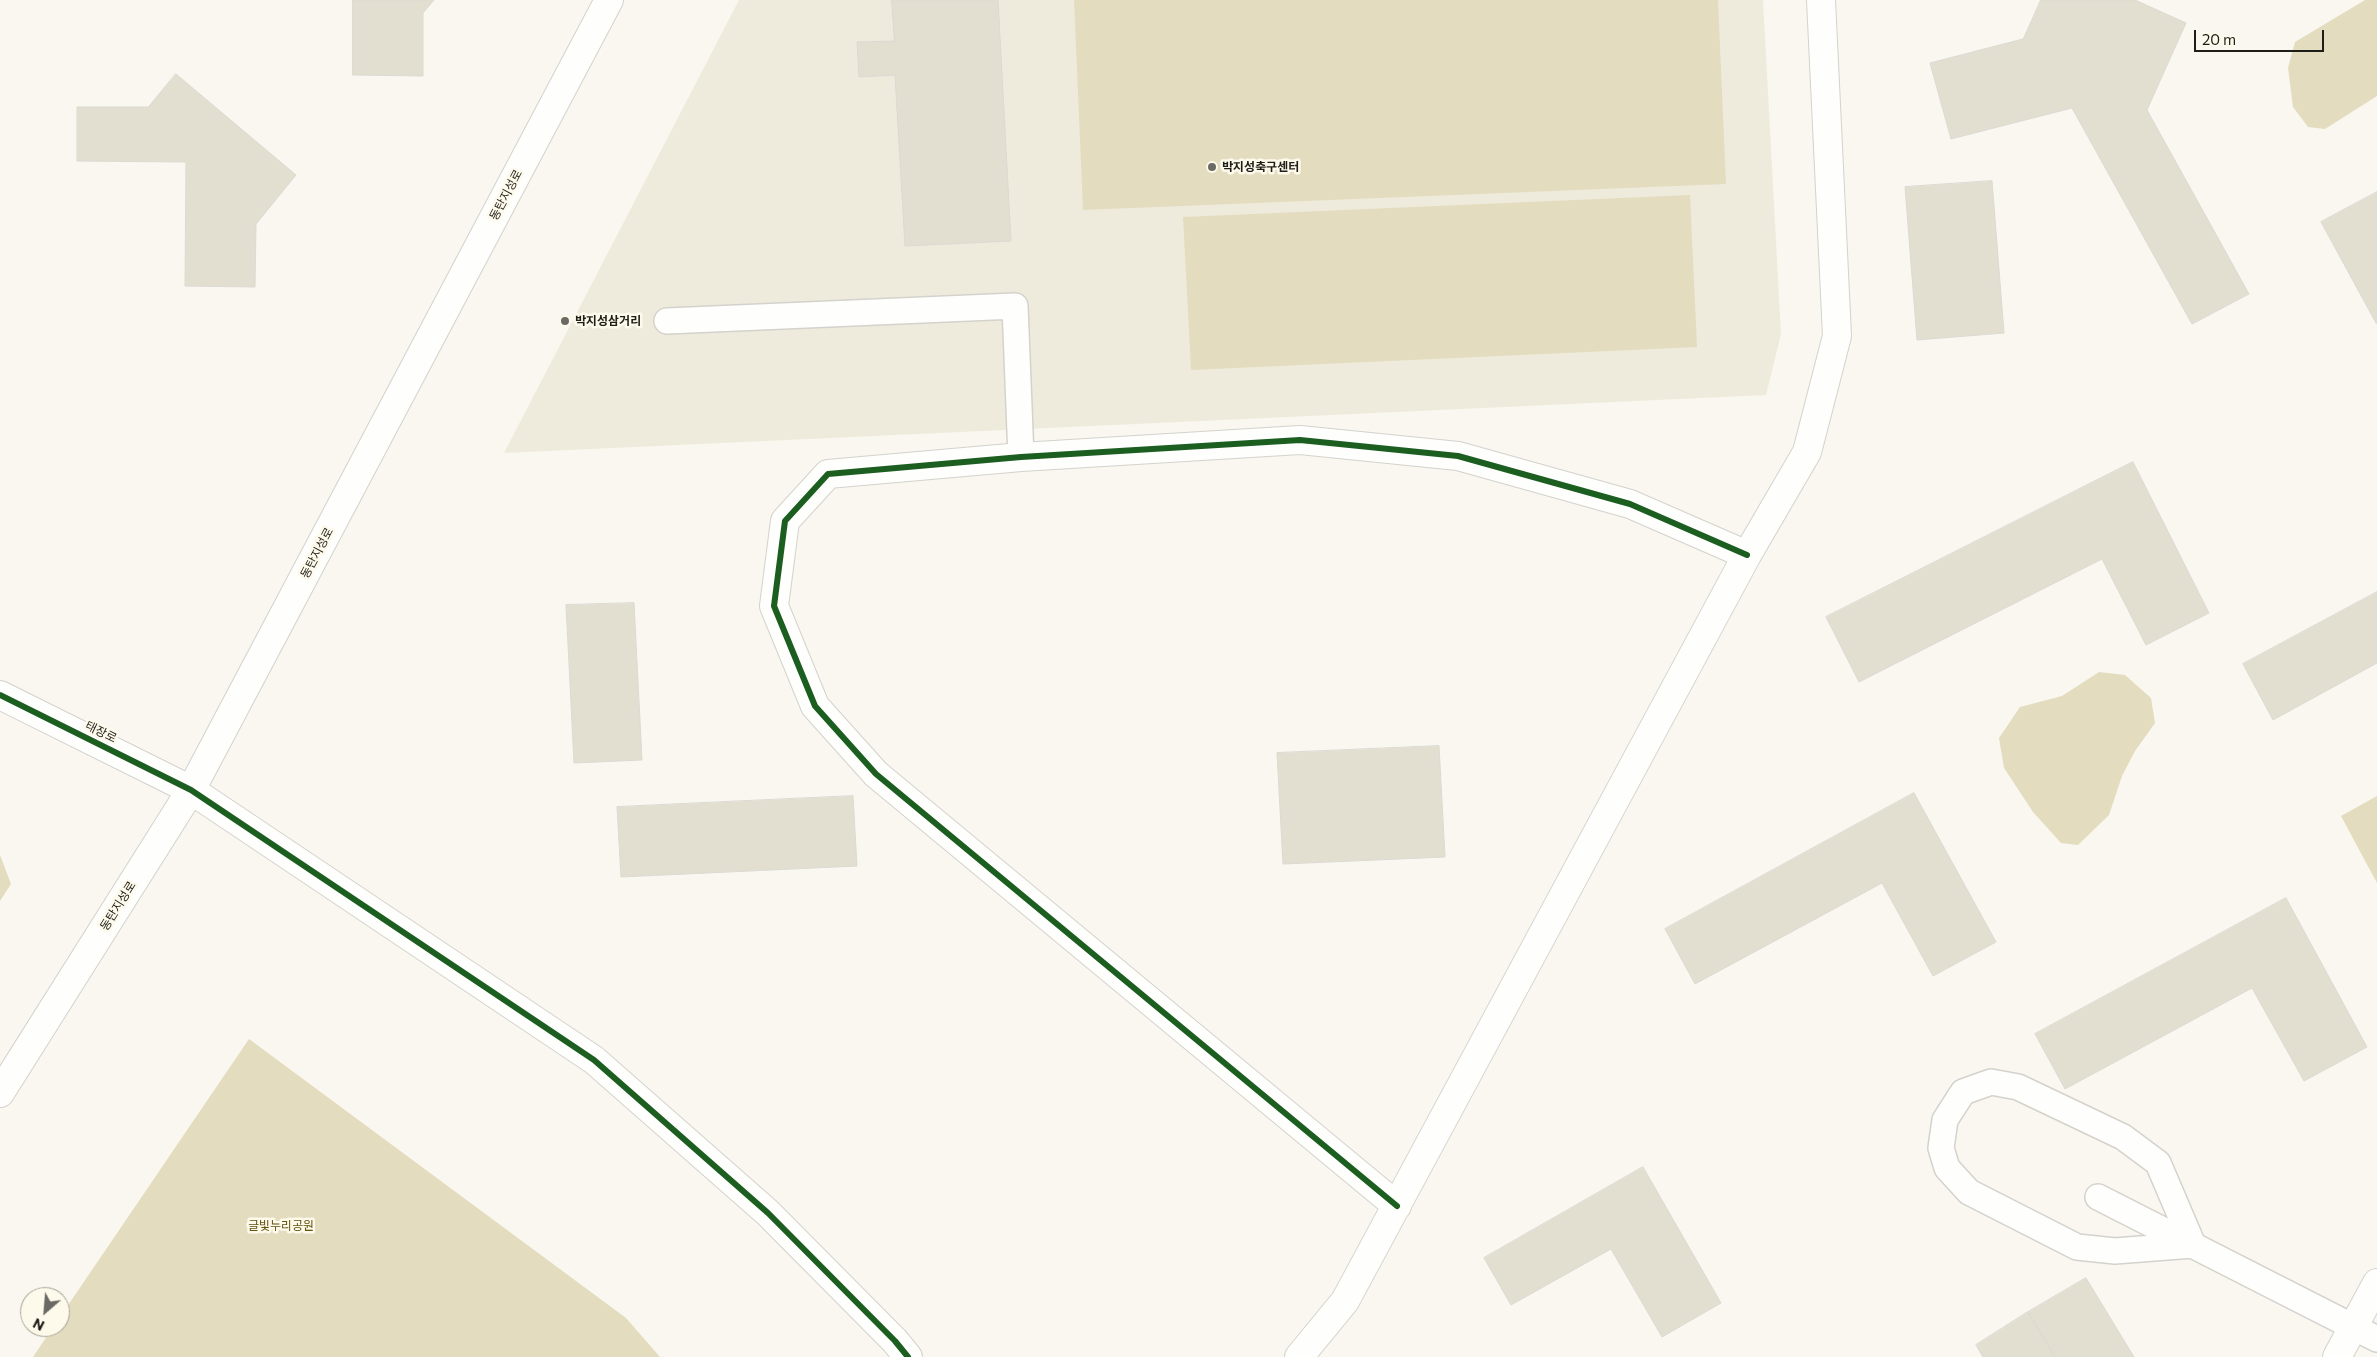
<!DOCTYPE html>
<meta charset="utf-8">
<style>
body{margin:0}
#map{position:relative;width:2377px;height:1357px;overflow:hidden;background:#f9f7ef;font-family:Commissioner,sans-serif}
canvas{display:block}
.north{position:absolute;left:20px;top:1287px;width:50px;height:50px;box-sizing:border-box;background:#fdf9eb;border:1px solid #a4a197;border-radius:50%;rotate:207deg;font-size:14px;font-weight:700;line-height:20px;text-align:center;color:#1e1d18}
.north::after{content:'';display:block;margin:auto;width:18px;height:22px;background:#6b6963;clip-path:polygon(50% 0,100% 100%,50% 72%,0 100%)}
.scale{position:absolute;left:2194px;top:30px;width:130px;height:22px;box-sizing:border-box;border:2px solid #1e1d18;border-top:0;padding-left:6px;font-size:15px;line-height:18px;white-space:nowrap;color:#1e1d18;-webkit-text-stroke:4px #fdf9eb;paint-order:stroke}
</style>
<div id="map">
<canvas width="2377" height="1357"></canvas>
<div class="north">N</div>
<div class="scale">20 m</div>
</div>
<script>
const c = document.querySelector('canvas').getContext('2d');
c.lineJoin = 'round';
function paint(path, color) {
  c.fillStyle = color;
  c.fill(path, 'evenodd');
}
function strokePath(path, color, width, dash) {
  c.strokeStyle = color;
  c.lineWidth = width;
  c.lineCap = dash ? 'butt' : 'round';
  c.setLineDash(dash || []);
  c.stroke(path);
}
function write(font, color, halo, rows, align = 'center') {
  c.font = font + ' Commissioner,"Noto Sans KR",sans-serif';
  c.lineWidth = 5;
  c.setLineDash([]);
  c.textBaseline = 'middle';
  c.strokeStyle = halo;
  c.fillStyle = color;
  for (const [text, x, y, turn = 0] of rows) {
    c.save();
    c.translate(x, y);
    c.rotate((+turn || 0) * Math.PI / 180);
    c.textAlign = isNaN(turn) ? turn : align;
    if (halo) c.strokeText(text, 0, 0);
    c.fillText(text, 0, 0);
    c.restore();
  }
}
const built = new Path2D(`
 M 739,0 L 1763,0 L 1781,334 L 1766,395 L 504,453 Z`);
const green = new Path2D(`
 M 1074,0 L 1718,0 L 1726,184 L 1083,210 Z
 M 2365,0 L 2377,0 L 2377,96 L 2325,129 L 2308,127 L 2293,107 L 2288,68 L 2295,42 Z
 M 1690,195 L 1697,347 L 1191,370 L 1183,217 Z
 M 2099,672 L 2125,675 L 2151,698 L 2155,723 L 2135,751 L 2122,776 L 2109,815 L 2078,845 L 2061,843 L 2033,812 L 2004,768 L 1999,738 L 2020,707 L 2062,696 Z
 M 2377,796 L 2377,883 L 2341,816 Z
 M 0,855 L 11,884 L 0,901 Z
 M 249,1039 L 626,1318 L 660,1357 L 33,1357 L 53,1327 L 60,1327 L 60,1317 Z`);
const building = new Path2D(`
 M 353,0 L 434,0 L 423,13 L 423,76 L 353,75 Z
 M 892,0 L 998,0 L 1011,241 L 905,246 L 895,75 L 859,77 L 857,42 L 894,41 Z
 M 2041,0 L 2135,0 L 2186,23 L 2147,110 L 2249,294 L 2192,324 L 2072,108 L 1951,139 L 1930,63 L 2023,39 Z
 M 176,74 L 296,175 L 256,224 L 255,287 L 185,286 L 186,162 L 77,161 L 77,107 L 148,107 Z
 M 1992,181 L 2004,333 L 1917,340 L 1905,187 Z
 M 2377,192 L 2377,323 L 2376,323 L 2321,222 Z
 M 2133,462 L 2209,613 L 2146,645 L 2102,559 L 1859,682 L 1826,617 Z
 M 2377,592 L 2377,663 L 2273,720 L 2243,664 Z
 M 634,603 L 642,760 L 574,763 L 566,605 Z
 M 1439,746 L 1445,857 L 1283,864 L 1277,753 Z
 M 1914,793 L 1996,942 L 1933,976 L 1882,883 L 1695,984 L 1665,929 Z
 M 853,796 L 857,866 L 621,877 L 617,807 Z
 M 2286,898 L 2367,1047 L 2304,1081 L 2252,988 L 2065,1089 L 2035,1034 Z
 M 1643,1167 L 1721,1303 L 1662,1337 L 1611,1249 L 1511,1305 L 1484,1258 Z
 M 2086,1278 L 2134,1357 L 2055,1357 L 2028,1312 Z
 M 2028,1312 L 2055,1357 L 1983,1357 L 1976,1345 Z`);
const service = new Path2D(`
 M 667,321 L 1015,306 L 1021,457
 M 1991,1082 L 2018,1087 L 2123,1137 L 2158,1163 L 2193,1245 L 2115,1251 L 2077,1247 L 1969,1192 L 1947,1168 L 1941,1148 L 1945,1120 L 1963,1092 Z
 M 2098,1197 L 2377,1339`);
const tertiary = new Path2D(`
 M 0,695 L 191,790 L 594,1060 L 768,1213 L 895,1341 L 908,1357
 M 0,1093 L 191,790
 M 1397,1206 L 876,774 L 815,706 L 774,606 L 785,521 L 828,474 L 1021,457 L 1300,440 L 1458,456 L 1630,504 L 1747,555
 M 1299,1357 L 1345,1301 L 1747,555 L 1807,452 L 1837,336 L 1821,0
 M 2337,1357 L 2377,1283`);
const secondary = new Path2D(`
 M 191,790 L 609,0`);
const cycleway = new Path2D(`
 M 0,695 L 191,790 L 594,1060 L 768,1213 L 895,1341 L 908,1357
 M 1397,1206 L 876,774 L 815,706 L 774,606 L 785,521 L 828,474 L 1021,457 L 1300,440 L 1458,456 L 1630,504 L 1747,555`);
const markers = [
 [1212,167,5,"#6b6963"],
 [565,321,5,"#6b6963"]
];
const poiNames = [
 ["박지성축구센터",1222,167],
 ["박지성삼거리",575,321]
];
const streetNames = [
 ["동탄지성로",506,195,-62],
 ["동탄지성로",317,553,-62],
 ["태장로",101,732,26],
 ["동탄지성로",118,906,-58]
];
const parkNames = [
 ["글빛누리공원",281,1226]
];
paint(built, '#efebdc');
paint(green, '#e4dcbf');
paint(building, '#e3dfd0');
strokePath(building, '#dbd9d3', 1);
strokePath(service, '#d4d2cc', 28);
strokePath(tertiary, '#d4d2cc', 30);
strokePath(secondary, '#d4d2cc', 30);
strokePath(service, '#fefefd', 25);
strokePath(tertiary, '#fefefd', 28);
strokePath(secondary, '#fefefd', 28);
strokePath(cycleway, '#1b5e20', 6);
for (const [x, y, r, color] of markers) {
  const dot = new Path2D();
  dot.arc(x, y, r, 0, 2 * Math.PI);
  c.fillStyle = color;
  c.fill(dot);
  strokePath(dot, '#fdf9eb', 2);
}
write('bold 12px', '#1e1d18', '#fdf9eb', poiNames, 'left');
write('12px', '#1e1d18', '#fdf9eb', streetNames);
write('12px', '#62530f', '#fdf9eb', parkNames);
</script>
